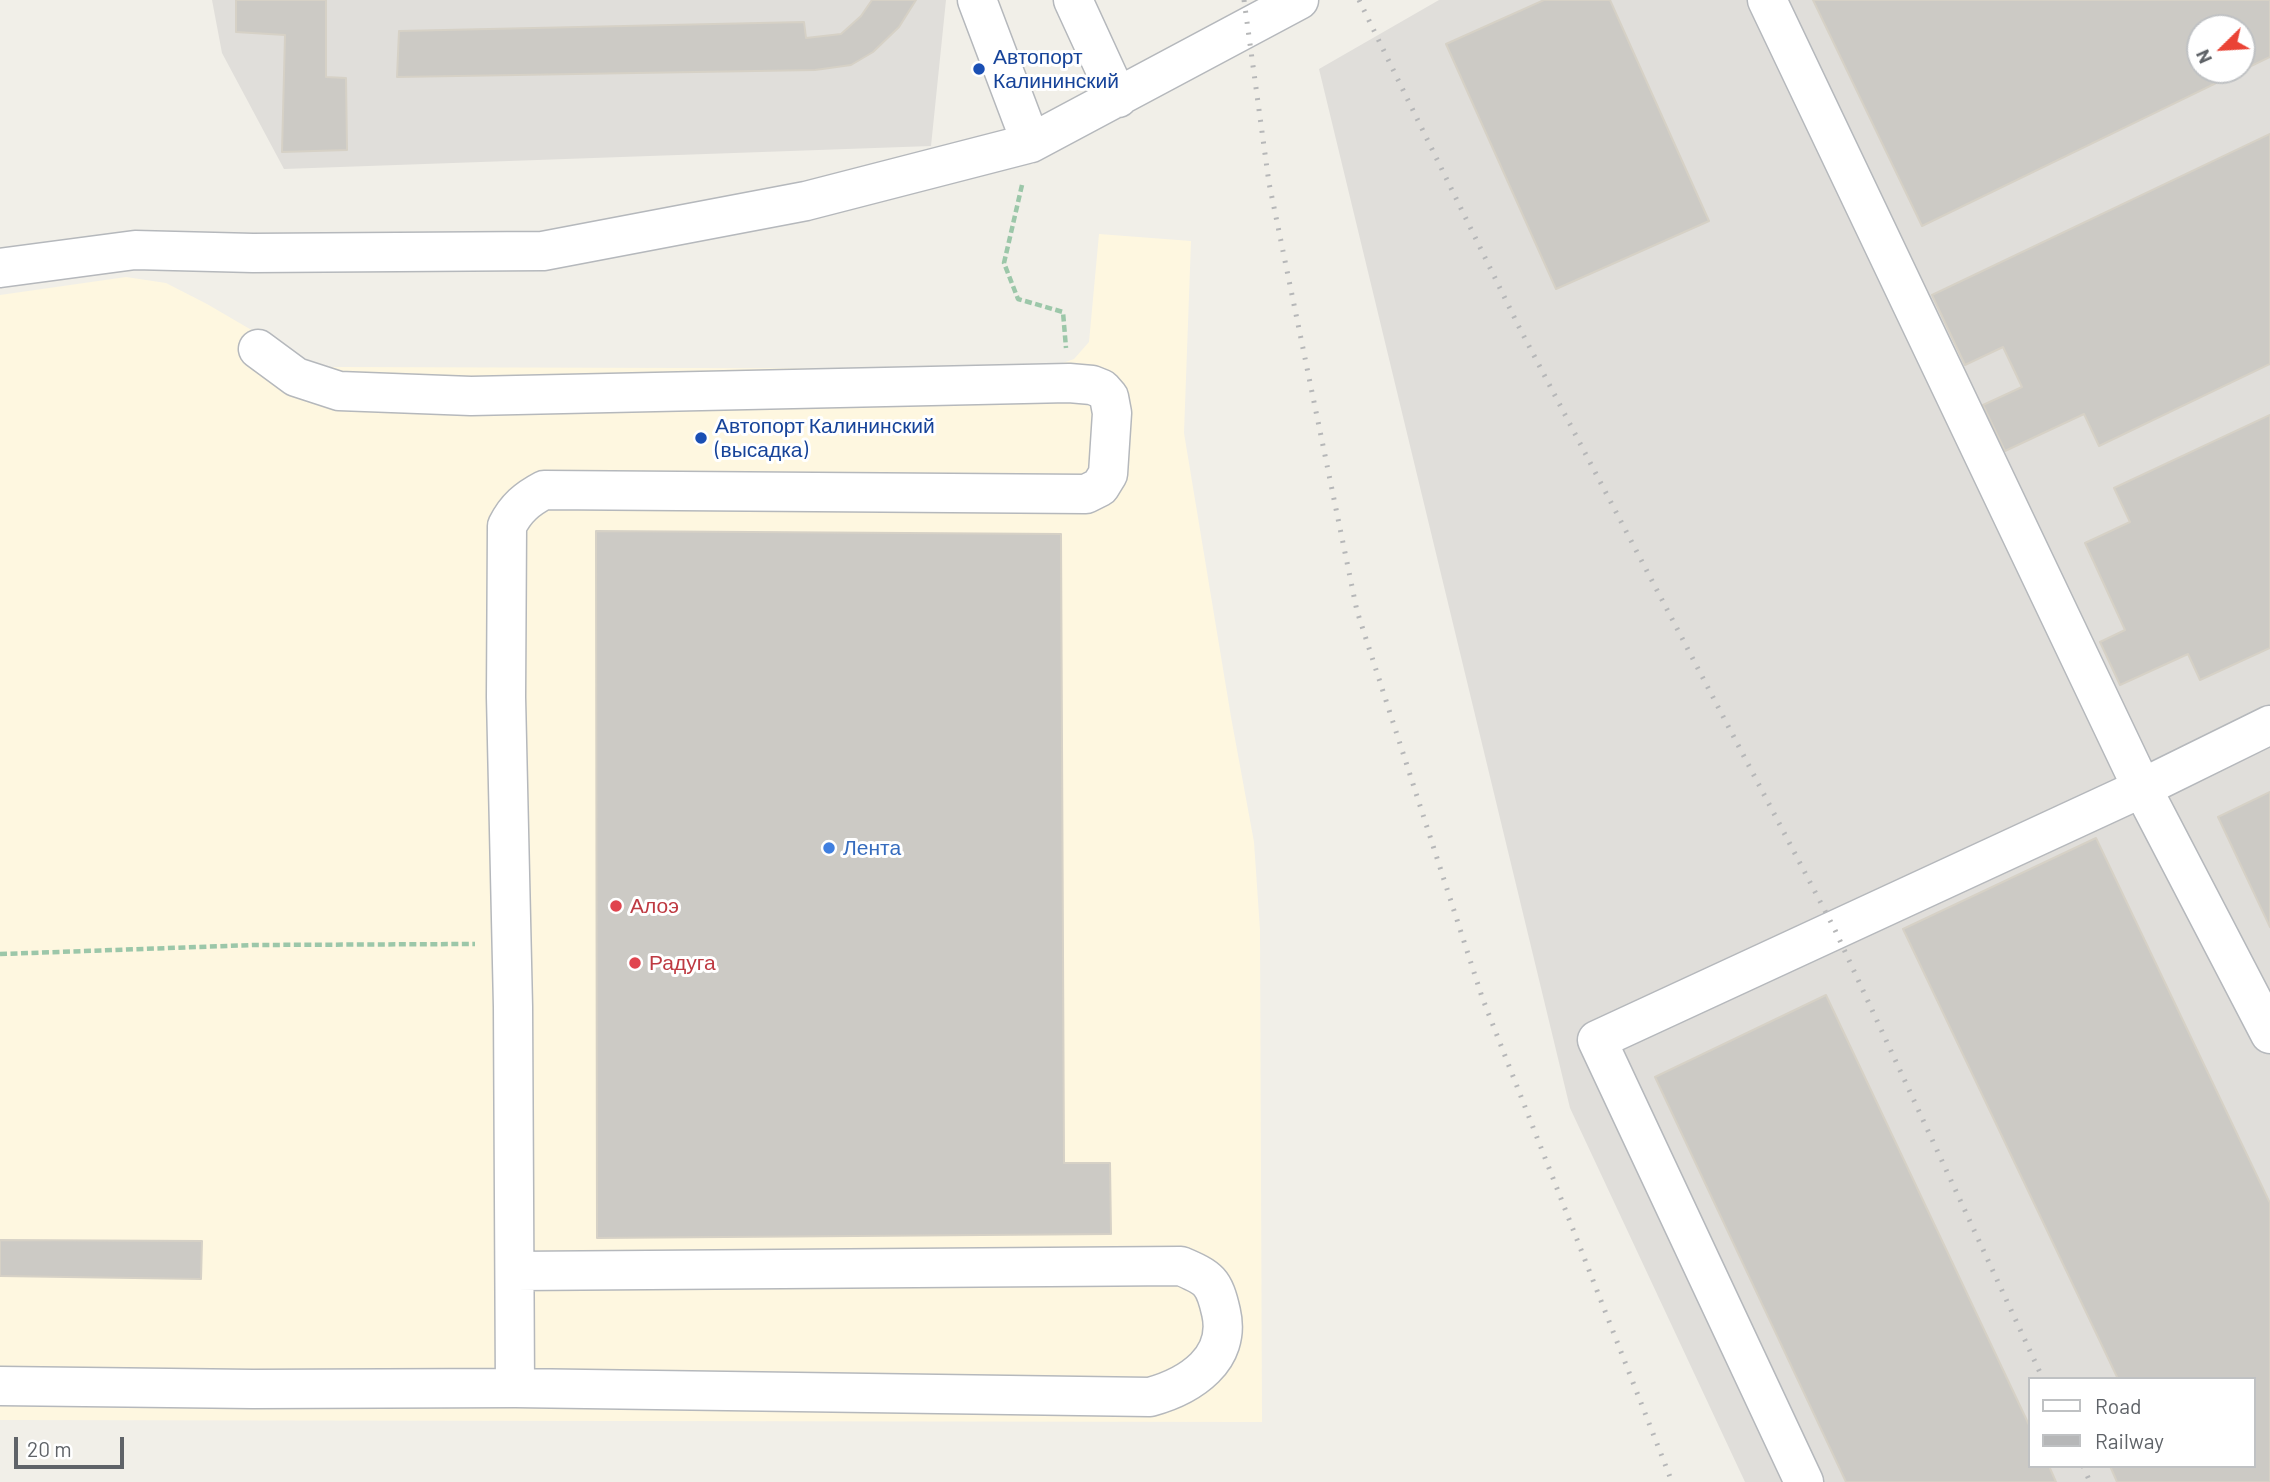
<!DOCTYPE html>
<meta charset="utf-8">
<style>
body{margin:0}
#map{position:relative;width:2270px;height:1482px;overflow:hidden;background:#f1efe8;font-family:Barlow,sans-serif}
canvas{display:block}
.legend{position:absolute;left:2028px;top:1377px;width:228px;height:91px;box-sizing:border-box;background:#fff;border:2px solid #bfc1c3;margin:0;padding:9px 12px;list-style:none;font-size:21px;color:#5f6368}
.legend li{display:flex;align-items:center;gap:14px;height:35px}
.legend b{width:35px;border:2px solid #bfc1c3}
.north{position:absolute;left:2186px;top:14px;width:70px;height:70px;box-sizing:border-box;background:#fff;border:2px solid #bfc1c3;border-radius:50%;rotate:246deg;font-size:19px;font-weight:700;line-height:28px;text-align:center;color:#5f6368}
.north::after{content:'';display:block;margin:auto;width:24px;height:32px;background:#ea4335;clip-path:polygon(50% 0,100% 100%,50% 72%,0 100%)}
.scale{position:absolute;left:14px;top:1437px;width:110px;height:32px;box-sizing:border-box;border:4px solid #5f6368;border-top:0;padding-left:9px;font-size:21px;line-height:24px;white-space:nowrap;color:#5f6368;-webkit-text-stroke:5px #fff;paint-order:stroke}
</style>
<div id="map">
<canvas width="2270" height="1482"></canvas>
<ul class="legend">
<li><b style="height:9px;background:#fff"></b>Road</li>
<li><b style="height:9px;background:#b6b7b8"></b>Railway</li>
</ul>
<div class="north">N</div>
<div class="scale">20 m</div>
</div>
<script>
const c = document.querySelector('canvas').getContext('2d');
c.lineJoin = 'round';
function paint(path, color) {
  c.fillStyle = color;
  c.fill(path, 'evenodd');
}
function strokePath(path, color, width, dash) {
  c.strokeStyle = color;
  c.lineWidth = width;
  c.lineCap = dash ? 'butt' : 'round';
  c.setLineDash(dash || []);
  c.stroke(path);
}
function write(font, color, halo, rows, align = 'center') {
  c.font = font + ' Barlow,sans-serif';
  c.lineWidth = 6;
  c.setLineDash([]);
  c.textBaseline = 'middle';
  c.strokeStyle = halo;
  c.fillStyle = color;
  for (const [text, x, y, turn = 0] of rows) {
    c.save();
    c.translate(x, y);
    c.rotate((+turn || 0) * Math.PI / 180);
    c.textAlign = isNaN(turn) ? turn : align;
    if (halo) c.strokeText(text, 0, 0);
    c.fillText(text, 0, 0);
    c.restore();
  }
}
const commercial = new Path2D(`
 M 1099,234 L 1191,241 L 1184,433 L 1231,717 L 1254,842 L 1260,930 L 1262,1422 L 0,1420 L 0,295 L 126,277 L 166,283 L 207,304 L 296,356 L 330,367 L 1046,369 L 1074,359 L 1089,342 Z`);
const industrial = new Path2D(`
 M 212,0 L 946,0 L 931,146 L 284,169 L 222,53 Z
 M 1439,0 L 2270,0 L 2270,1482 L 1745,1482 L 1570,1108 L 1319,69 ZM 2200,28 L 2242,28 L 2242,70 L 2200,70 ZM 2030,1379 L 2254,1379 L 2254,1466 L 2030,1466 Z`);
const building = new Path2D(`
 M 236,0 L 326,0 L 326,77 L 346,78 L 347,150 L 282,152 L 285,35 L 236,32 Z
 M 872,0 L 916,0 L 899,27 L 873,52 L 851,65 L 815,70 L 397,77 L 399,31 L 804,22 L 806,38 L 841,34 L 861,16 Z
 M 1544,0 L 1610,0 L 1709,221 L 1556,289 L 1446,44 Z
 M 1813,0 L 2270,0 L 2270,57 L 1922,226 ZM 2200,28 L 2242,28 L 2242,70 L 2200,70 Z
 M 2270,134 L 2270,364 L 2099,446 L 2084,414 L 2005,451 L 1983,405 L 2022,387 L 2003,347 L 1965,365 L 1932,295 Z
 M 2270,415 L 2270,648 L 2200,680 L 2188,654 L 2120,685 L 2100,642 L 2125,630 L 2085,543 L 2130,522 L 2114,488 Z
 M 596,531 L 1061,534 L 1064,1163 L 1110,1163 L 1111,1234 L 597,1238 Z
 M 2270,792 L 2270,927 L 2218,817 Z
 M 2096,838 L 2270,1203 L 2270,1482 L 2117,1482 L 2110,1466 L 2254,1466 L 2254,1379 L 2118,1379 L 1903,929 Z
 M 1826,995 L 2030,1427 L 2030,1466 L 2049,1466 L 2056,1482 L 1846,1482 L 1655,1077 Z
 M 0,1240 L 202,1241 L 201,1279 L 0,1276 Z`);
const path = new Path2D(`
 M 1022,185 L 1004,263 L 1018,299 L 1063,312 L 1066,348
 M 0,954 L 253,945 L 475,944`);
const minor = new Path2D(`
 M 977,0 L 1031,143
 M 1073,0 L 1118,98
 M 1767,0 L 2142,788 L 2270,1034
 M 0,268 L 135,250 L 253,253 L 543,251 L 806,201 L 1031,143 L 1299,0
 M 258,349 L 296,377 L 339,391 L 471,396 L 1069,383 L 1092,385 L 1102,389 L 1109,397 L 1112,413 L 1108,474 L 1100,487 L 1086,494 L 544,490 C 527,499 516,508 507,526 L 506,697 L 513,1007 L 515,1388
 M 0,1386 L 253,1389 L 515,1388 L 1150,1397 C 1190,1386 1232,1359 1221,1312 C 1214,1281 1209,1278 1181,1266 L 516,1271
 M 1804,1482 L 1597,1040 L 2142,788 L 2270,725`);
const rail = new Path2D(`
 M 1244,0 L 1269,183 L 1357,611 L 1482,997 L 1672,1482
 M 1359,0 L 1518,325 L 1835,930 L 2043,1379
 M 2083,1466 L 2090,1482`);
const markers = [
 [979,69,7,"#1a4fb4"],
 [701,438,7,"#1a4fb4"],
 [829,848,7,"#3f7fe0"],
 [616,906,7,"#e0444e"],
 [635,963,7,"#e0444e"]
];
const transitNames = [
 ["Автопорт",993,57],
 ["Калининский",993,81],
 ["Автопорт Калининский",715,426],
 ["(высадка)",715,450]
];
const shopNames = [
 ["Лента",843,848]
];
const healthNames = [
 ["Алоэ",630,906],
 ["Радуга",649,963]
];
paint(commercial, '#fef7e0');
paint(industrial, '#e0deda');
paint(building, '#cccac5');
strokePath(building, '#d6d1c6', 2);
strokePath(minor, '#b5b8bc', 41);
strokePath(path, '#9cc7a9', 4.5, [7, 3.5]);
strokePath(minor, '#fff', 38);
strokePath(rail, '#b6b7b8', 5, [2, 9]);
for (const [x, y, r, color] of markers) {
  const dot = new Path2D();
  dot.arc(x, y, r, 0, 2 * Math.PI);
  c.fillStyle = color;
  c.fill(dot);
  strokePath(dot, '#fff', 2.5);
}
write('21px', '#164399', '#fff', transitNames, 'left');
write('21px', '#366cbe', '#fff', shopNames, 'left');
write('21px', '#be3a42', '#fff', healthNames, 'left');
</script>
